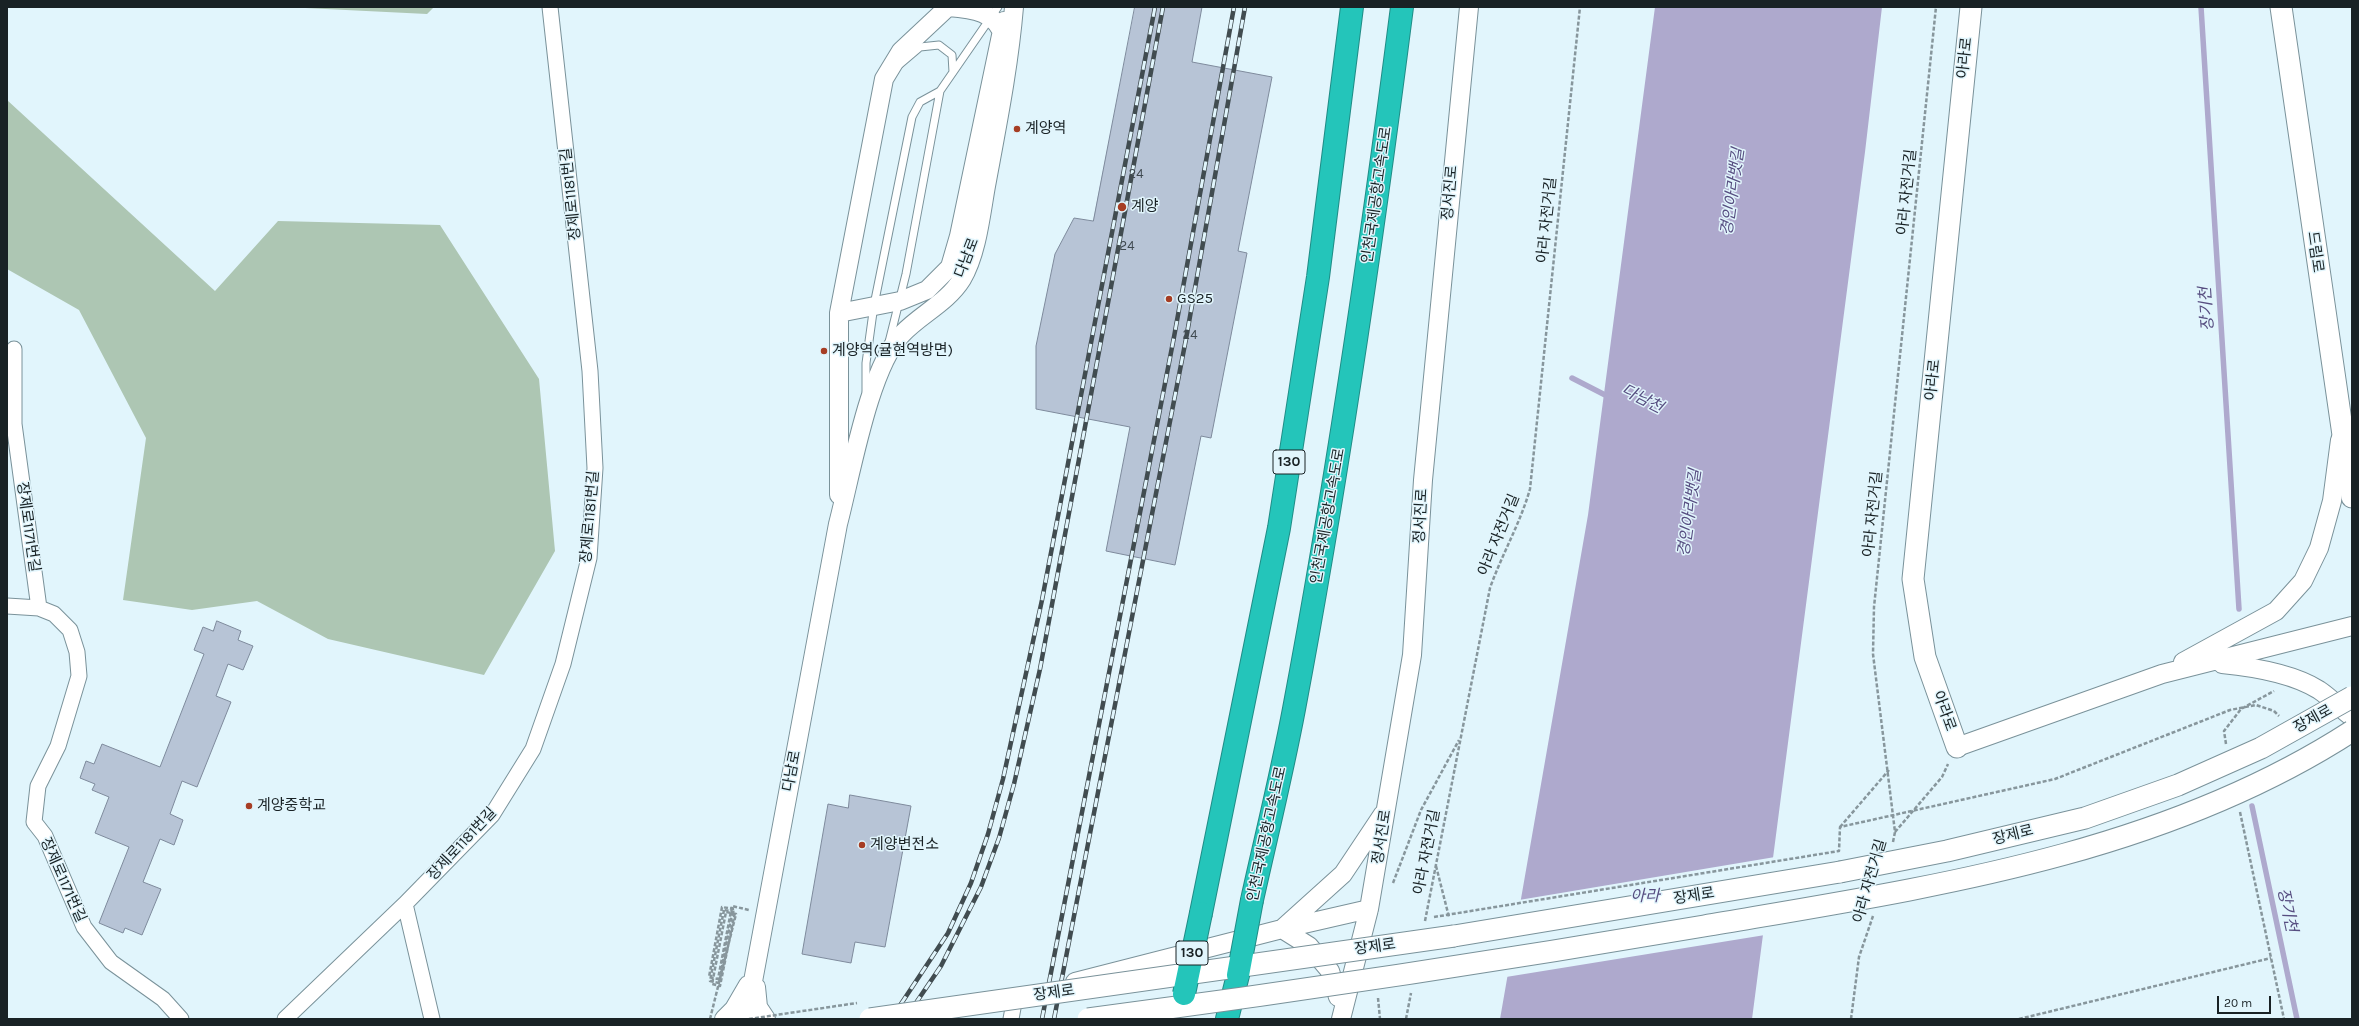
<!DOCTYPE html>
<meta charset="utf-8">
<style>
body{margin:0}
#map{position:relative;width:2359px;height:1026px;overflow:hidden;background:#e1f5fc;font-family:Karla,sans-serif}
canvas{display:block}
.frame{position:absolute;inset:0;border:8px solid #192225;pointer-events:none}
.scale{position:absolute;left:2217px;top:996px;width:54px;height:18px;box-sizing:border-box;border:2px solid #192225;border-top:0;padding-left:5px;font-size:12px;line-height:14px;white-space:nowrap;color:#192225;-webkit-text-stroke:3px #e1f5fc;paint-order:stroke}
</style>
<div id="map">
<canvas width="2359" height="1026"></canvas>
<div class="frame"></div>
<div class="scale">20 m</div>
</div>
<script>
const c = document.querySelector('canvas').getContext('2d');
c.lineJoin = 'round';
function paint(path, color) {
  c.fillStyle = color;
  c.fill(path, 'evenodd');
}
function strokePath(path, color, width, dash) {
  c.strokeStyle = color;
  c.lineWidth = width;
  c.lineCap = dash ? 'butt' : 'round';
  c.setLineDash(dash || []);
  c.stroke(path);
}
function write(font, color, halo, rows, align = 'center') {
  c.font = font + ' Karla,"Noto Sans KR",sans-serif';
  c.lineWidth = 3;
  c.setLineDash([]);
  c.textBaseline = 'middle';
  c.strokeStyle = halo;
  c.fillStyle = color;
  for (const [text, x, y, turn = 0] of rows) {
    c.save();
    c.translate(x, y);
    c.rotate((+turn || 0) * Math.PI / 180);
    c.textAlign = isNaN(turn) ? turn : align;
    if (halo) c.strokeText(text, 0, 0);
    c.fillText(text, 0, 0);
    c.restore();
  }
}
const green = new Path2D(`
 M 285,7 L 434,7 L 427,14 Z
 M 7,100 L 215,291 L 278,221 L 440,225 L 539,379 L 555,551 L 484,675 L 328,639 L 257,601 L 192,610 L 123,600 L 146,438 L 79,310 L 7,269 Z`);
const water = new Path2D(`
 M 1655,7 L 1882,7 L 1865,152 L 1752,1019 L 1500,1019 L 1588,515 Z`);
const pier = new Path2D(`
 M 1775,857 L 1765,935 L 1506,977 L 1519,900 Z`);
const stream = new Path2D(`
 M 2201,7 L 2239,609
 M 1572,378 L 1609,397
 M 2252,806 L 2297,1019`);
const building = new Path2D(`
 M 1135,7 L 1202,7 L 1192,62 L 1272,77 L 1238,251 L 1247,253 L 1211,438 L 1201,436 L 1175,565 L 1106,551 L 1130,427 L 1036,409 L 1036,346 L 1055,254 L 1074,218 L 1093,221 Z
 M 217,621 L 241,631 L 238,640 L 253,646 L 243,670 L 228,664 L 216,696 L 231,702 L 197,787 L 182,781 L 170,814 L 183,820 L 174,845 L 160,839 L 143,882 L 161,889 L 142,935 L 125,928 L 123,933 L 99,923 L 129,847 L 95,833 L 109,797 L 92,790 L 95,784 L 80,778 L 86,761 L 94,764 L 102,744 L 160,767 L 204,654 L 194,650 L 203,627 L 213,631 Z
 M 850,795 L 911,806 L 885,947 L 855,942 L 851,963 L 802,954 L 828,804 L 848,808 Z`);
const path = new Path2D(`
 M 2274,711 L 2279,716
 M 2226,744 L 2224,731 L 2241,709 L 2274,691
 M 2240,812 L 2284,1019
 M 1840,827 L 1889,770
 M 1895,832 L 1942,777 L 1948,764
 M 1893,842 L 1895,832 L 1873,654 L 1874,607 L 1936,7
 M 1436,866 L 1449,917
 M 1393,883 L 1421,810 L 1459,740
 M 724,910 L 710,981 L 719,983 L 733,909 L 722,907 L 709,977 L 718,979 L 732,906 L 749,910
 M 1425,921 L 1490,588 C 1502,554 1520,524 1530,489 L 1580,7
 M 1378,998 L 1380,1019
 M 1406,1019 L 1411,993
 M 1851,1019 L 1859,957 L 1873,916
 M 2019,1019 L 2271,958`);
const service = new Path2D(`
 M 900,64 L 920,47 L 939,45 L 952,55 L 953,72
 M 889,342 L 906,274 L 940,91 L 998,7
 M 866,391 L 866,363 L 874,305 L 912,117 L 920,102 L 940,91`);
const minor = new Path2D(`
 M 14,349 L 14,424 L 39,608 L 54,614 L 70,630 L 77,652 L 79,676 L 58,746 L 38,786 L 34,822 L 45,836 L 84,927 L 111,962 L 163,999 L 181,1019
 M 7,606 L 39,608
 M 285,1019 L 405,904
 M 432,1019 L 405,904 L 492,815 L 533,749 L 563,664 L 589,558 L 595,468 L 590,371 L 550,7
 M 1011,1019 L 1015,997`);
const tertiary = new Path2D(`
 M 948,7 C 972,9 997,11 1004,38
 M 839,313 L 900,301 L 927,290 L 950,267 L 959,236 L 1004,21
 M 839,495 L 839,313 L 884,79 L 901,51 L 948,7
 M 2183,662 L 2276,611 L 2303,581 L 2319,548 L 2332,501 L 2340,440
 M 2222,664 C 2253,667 2292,673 2319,690 C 2331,698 2341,709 2352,717
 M 1957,747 L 2162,674 L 2352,626
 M 1075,982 L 1282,929 L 1369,909
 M 756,987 L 758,1007 L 766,1019
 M 1338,997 L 1330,971 L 1309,946 L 1282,929 L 1343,874 L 1383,814
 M 724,1019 L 734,1009 L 748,985
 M 746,1019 L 838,524 C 851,475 869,368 902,334 C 921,314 947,303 962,279 C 977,254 981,214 986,186 C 997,126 1009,67 1014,7
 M 1341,1019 L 1369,909 L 1412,655 L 1423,480 L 1469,7`);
const secondary = new Path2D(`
 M 2281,7 L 2352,497
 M 1957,747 L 1925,657 L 1913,579 L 1971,7
 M 1454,936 L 1840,872`);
const motorway = new Path2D(`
 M 1252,900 C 1266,837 1282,773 1294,709 C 1338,476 1372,242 1402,7
 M 1201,913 L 1279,528 L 1318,277 L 1352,7
 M 1227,1019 L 1238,975`);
const rail = new Path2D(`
 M 891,1019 L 948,933 L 971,883 L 988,834 L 1003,779 L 1042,600 L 1155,7
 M 905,1019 L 941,966 L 981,887 L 999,838 L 1014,784 L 1040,669 L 1163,7
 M 1042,1019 L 1174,337 L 1234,7
 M 1054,1019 L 1186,339 L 1245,7`);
const pathBridge = new Path2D(`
 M 1434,917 L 1839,851 L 1840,827 L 2055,779 L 2230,710 L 2256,705 L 2274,711
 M 710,1019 L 736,914 L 726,912 L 712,984 L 720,986 L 735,912 L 724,910
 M 749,1019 L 857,1003`);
const secondaryBridge = new Path2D(`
 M 1840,872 L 1947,851 L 2085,818 L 2178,785 L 2261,748 L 2352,697
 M 870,1019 L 1454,936
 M 1088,1019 C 1294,992 1499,961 1704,926 C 1925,888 2159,856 2352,731`);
const motorwayBridge = new Path2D(`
 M 1238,975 L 1252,900
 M 1184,994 L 1201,913`);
const markers = [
 [1017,129,4,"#a63d24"],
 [1122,207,5,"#a63d24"],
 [1169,299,4,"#a63d24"],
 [824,351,4,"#a63d24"],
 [249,806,4,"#a63d24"],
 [862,845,4,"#a63d24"]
];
const numberNames = [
 ["24",1136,174],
 ["24",1127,246],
 ["24",1190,335]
];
const shields = [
 [1289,462,32],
 [1192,953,32]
];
const shieldNames = [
 ["130",1289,462],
 ["130",1192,953]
];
const streetNames = [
 ["아라로",1965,58,-84],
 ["아라 자전거길",1907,192,-84],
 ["정서진로",1450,193,-85],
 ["장제로1181번길",571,194,-96],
 ["인천국제공항고속도로",1377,195,-82],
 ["아라 자전거길",1547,220,-84],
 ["드림로",2315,252,82],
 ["다남로",967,258,-69],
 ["아라로",1933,380,-84],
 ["아라 자전거길",1873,514,-84],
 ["인천국제공항고속도로",1328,516,-80],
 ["정서진로",1421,516,-87],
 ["장제로1181번길",590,517,-85],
 ["장제로1171번길",28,527,82],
 ["아라 자전거길",1499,535,-68],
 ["아라로",1944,711,70],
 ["장제로",2313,719,-29],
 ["다남로",792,771,-79],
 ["인천국제공항고속도로",1267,834,-78],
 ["장제로",2013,835,-14],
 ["정서진로",1382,837,-81],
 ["장제로1181번길",462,844,-47],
 ["아라 자전거길",1427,852,-79],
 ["장제로1171번길",63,880,66],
 ["아라 자전거길",1870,881,-74],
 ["장제로",1694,896,-9],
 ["장제로",1375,947,-8],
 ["장제로",1054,993,-8]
];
const poiNames = [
 ["계양역",1025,129],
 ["계양",1131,207],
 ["GS25",1177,299],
 ["계양역(귤현역방면)",832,351],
 ["계양중학교",257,806],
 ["계양변전소",870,845]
];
const waterNames = [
 ["경인아라뱃길",1733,192,-82],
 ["장기천",2207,309,-94],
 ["다남천",1642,399,27],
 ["경인아라뱃길",1690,513,-82],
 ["아라",1645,896],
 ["장기천",2287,910,78]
];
paint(green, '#adc6b3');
paint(water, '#aea9cd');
paint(pier, '#e1f5fc');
strokePath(stream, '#aea9cd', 5.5);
paint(building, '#b7c4d6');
strokePath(building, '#7e8a9c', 1);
strokePath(service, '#7a929a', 9);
strokePath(minor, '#7a929a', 17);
strokePath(tertiary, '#7a929a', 20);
strokePath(secondary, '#7a929a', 23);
strokePath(motorway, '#208c86', 24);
strokePath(path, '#87969c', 2.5, [4, 2]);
strokePath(service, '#fff', 7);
strokePath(minor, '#fff', 15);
strokePath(tertiary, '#fff', 18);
strokePath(secondary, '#fff', 21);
strokePath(motorway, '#24c5ba', 22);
strokePath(rail, '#414c50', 4.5);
strokePath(rail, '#e1f5fc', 3, [9]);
strokePath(secondaryBridge, '#7a929a', 23, []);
strokePath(motorwayBridge, '#208c86', 24, []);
strokePath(pathBridge, '#87969c', 2.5, [4, 2]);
strokePath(secondaryBridge, '#fff', 21);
strokePath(motorwayBridge, '#24c5ba', 22);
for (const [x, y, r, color] of markers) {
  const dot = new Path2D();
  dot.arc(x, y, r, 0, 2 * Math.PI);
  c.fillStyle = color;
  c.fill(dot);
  strokePath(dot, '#e1f5fc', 1.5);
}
write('13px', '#404a51', null, numberNames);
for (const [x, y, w] of shields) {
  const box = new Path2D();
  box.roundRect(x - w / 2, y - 12, w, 24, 3);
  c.fillStyle = '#e1f5fc';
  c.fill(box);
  strokePath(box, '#192225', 1);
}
write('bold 14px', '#192225', null, shieldNames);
write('15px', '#192225', '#e1f5fc', streetNames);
write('15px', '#192225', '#e1f5fc', poiNames, 'left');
write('italic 16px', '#574e81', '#e1f5fc', waterNames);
</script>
